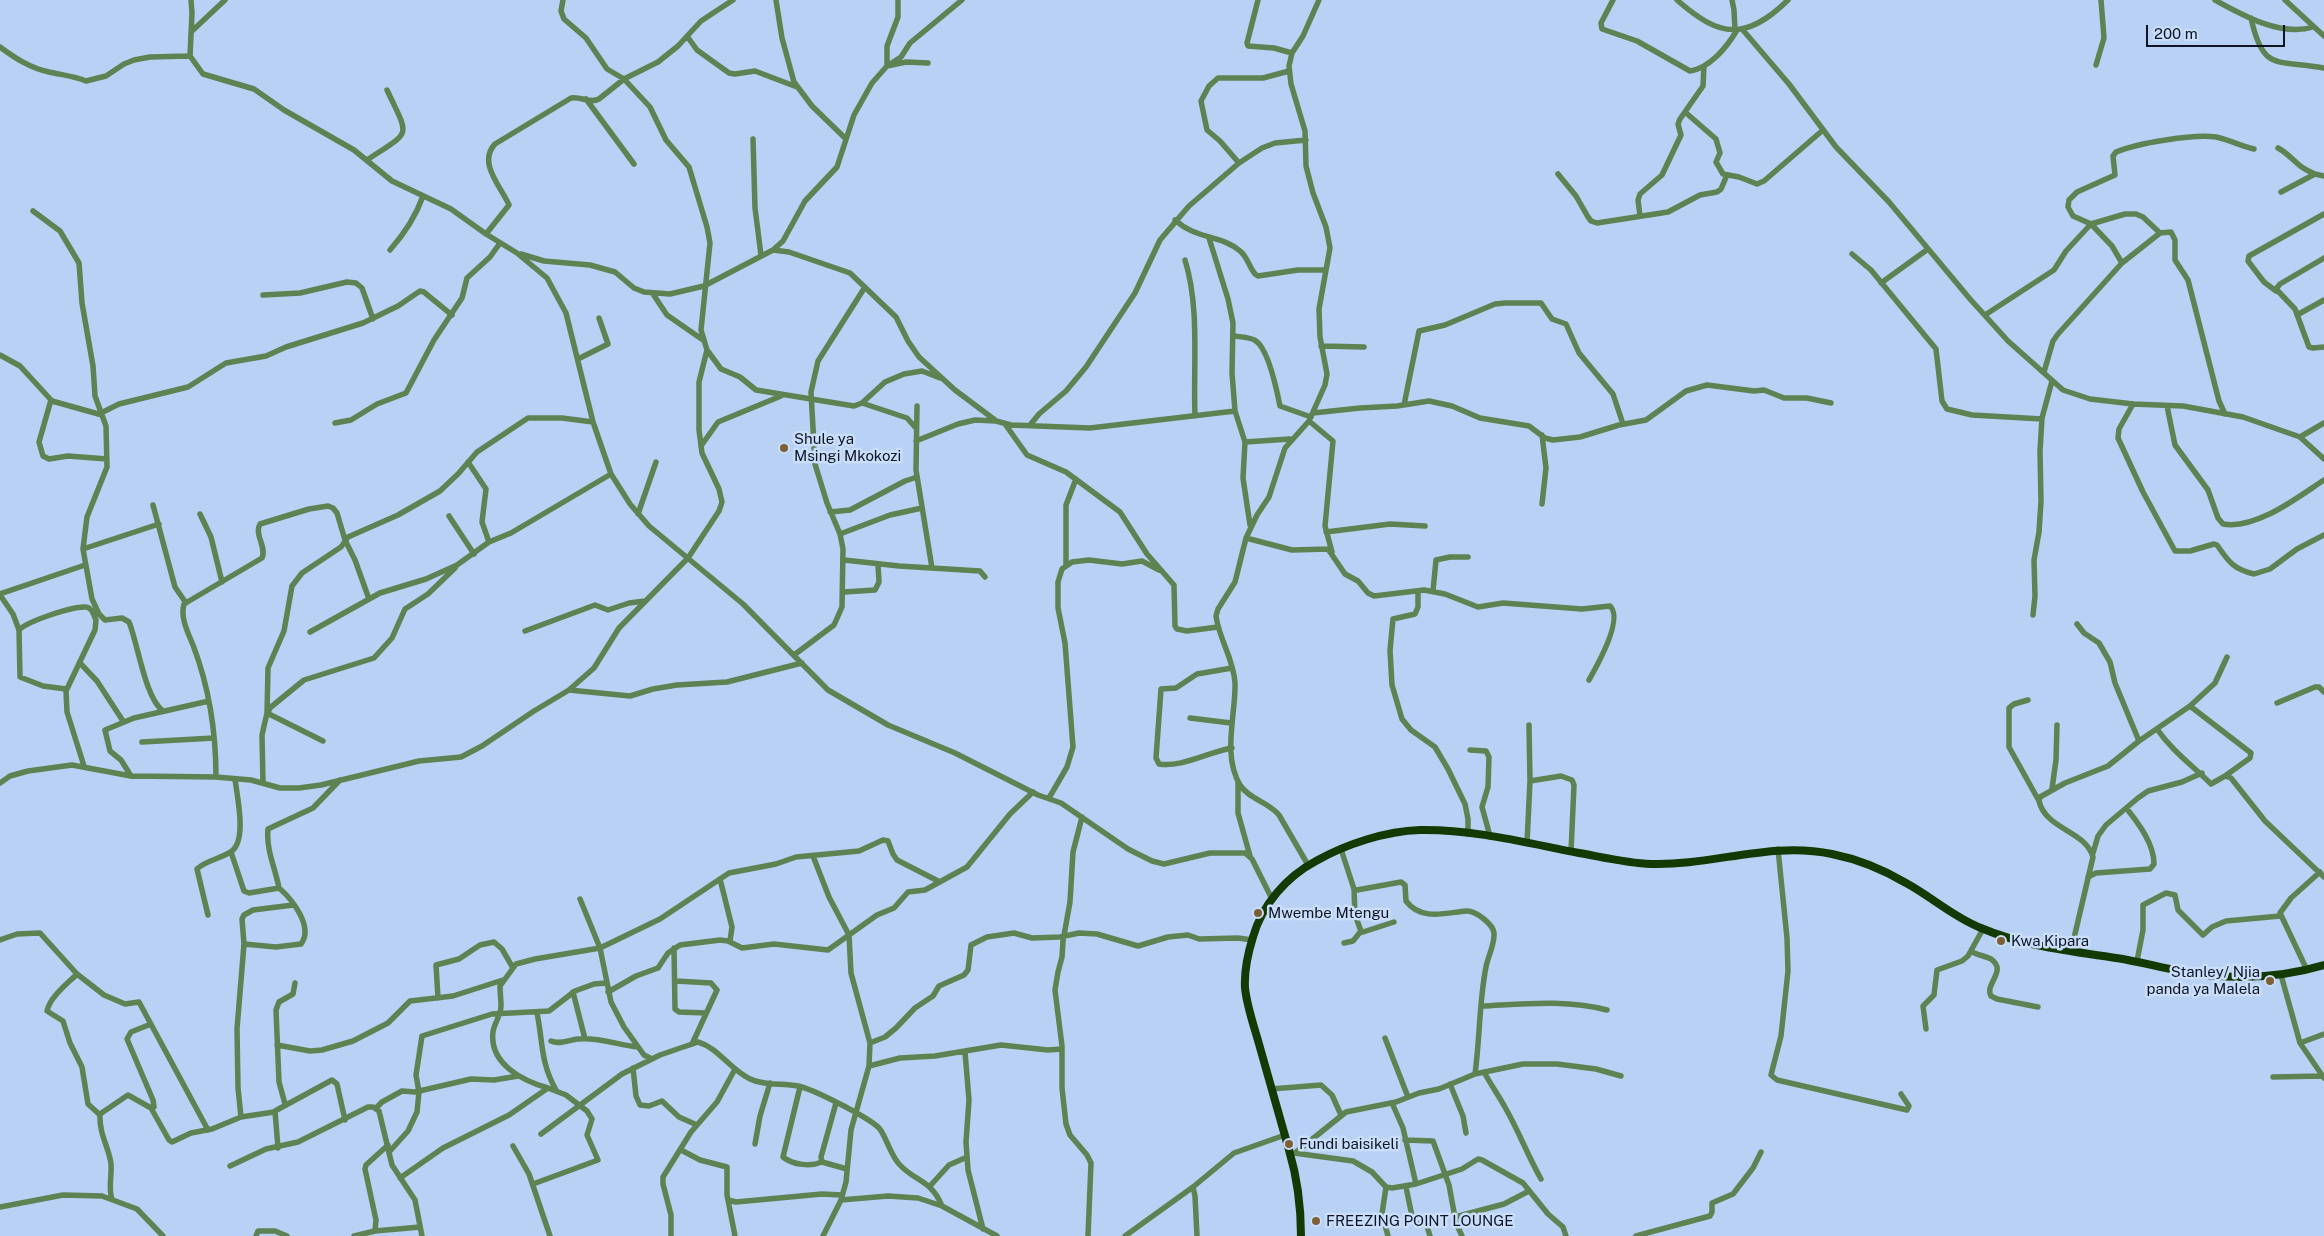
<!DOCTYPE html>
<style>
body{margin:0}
#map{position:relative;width:2324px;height:1236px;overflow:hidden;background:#b9d1f5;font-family:"Public Sans",sans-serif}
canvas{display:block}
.scale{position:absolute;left:2146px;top:25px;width:139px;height:22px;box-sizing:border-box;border:2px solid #0e1623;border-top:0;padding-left:6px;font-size:15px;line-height:18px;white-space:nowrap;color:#0e1623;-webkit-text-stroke:4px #cadefb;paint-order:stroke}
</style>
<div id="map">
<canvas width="2324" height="1236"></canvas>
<div class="scale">200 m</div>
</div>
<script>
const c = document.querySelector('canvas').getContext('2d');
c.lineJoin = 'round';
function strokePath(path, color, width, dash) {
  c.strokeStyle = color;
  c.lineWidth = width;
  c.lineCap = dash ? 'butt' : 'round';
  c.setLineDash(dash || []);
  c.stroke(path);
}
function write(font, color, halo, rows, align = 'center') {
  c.font = font + ' "Public Sans",sans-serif';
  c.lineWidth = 5;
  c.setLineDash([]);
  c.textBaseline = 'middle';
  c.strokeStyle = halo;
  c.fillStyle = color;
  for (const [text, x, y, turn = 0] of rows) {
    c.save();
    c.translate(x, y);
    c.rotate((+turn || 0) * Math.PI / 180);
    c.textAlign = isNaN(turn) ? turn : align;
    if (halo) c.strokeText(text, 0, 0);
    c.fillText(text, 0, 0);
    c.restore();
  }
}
const minor = new Path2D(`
 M 191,0 L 192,13 L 190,56 L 203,74 L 254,89 L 284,110 L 354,150 L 392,181 L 451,209 L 486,234 L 517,253 L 547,278 L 566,313 L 593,422 L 611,474 L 630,504 L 649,526 L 743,604 L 828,690 L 888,725 L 955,753 L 1038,795 L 1061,803 L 1128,849 L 1152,861 L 1164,864 L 1210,853 L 1245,853 L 1252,859 L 1272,899
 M 776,0 L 782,38 L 794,82 L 812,106 L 846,139
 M 898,0 L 898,17 L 887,46 L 887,66 L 906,62 L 928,63
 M 1258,0 L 1247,43 L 1248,46 L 1274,48 L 1292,53
 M 1613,0 L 1601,23 L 1602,29 L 1637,41 L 1690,71 C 1710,68 1727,47 1737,30
 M 1677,0 C 1720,38 1746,41 1788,0
 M 1732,0 L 1734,10 L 1735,30
 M 2215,0 C 2242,15 2281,37 2313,27
 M 2285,0 L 2324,36
 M 2251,18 C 2263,73 2277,59 2324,68
 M 1742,29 L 1789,84 L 1836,147 L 1889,202 L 1970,299 L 2008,341 L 2063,390 L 2090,399 L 2133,404 L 2183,406 L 2243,417 L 2300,437 L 2324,459
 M 192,31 L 225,0
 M 687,36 L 697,50 L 729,73 L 735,74 L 755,71 L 797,87
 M 0,47 C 15,58 30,68 49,72 C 62,75 74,76 86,81 L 106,76 L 124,64 L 134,60 L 150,57 L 190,56
 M 2096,65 L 2104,38 L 2101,0
 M 586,99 L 634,164
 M 1685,112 L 1716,139 L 1720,153 L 1716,162 L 1723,174 L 1739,177 L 1757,184 L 1764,181 L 1823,130
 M 753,139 L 755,208 L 761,255
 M 2278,148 C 2294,157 2296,167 2315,174
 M 367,160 C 412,130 410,139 387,90
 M 1239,163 L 1220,141 L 1207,130 L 1201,101 L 1209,86 L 1218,78 L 1263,78 L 1289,71
 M 1558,174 L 1576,196 L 1588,217 L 1591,221 L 1597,223 L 1668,212 L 1700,195 L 1717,192 L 1721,189 L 1727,175
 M 2281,192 L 2315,174 L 2324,176
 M 33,211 L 60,231 L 79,263 L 82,303 L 93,366 L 95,396 L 106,426 L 107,467 L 87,517 L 83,549 L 92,599 L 99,614 L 105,620 L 122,618 L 129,622 C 138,644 145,698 163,711
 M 1640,216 L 1638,200 L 1640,194 L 1662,175 L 1681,135 L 1678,124 L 1680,119 L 1703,86 L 1704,66
 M 1175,220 C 1197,240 1220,234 1240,251 C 1247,256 1249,267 1255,274 L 1258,276 L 1298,270 L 1326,270
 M 486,234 L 509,205 C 502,188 477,163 495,144 L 571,98 C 581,96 590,104 599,99 L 624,79 L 658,62 L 678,46 L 701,21 L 733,0
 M 1209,238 L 1228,299 L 1233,323 L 1232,373 L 1235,411 L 1245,442 L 1243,478 L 1250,525
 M 390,250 C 404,234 416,216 423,196
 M 773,250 L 789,252 L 850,273 L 896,317 L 908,341 L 919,357 L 955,390 L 995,420
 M 521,254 L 544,261 L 590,265 L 615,272 L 634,288 L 644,292 L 670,294 L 704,286 L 773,250 L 783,241 L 805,201 L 837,167 L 854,115 L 872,83 L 887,66 L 901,57 L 910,43 L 962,0
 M 1852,254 L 1871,270 L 1936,349 L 1942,401 L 1947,409 L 1972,415 L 2042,419
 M 2324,258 L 2280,284 L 2276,289 L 2295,309 L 2309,347 L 2313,348 L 2324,347
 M 1185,260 C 1200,308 1193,365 1195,416
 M 2122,263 L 2112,246 L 2091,224 L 2073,216 L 2068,207 L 2069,200 L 2077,192 L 2115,175 L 2113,156 L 2116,152 C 2138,143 2193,134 2216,137 C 2230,140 2241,146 2254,149
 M 1881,283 L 1928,249
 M 2276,291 L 2264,282 L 2248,261 L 2249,256 L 2324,214
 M 653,294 L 667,315 L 703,340
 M 263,295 L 300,293 L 347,282 L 356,283 L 362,288 L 373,319
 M 1985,315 L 2054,270 L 2066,251 L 2091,224 L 2125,214 L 2136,214 L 2143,217 L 2160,233 L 2171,232 L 2175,240 L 2175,260 L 2188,280 L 2219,401 L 2225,414
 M 2297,315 L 2324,300
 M 1234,336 C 1240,337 1251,337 1256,341 C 1269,350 1277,391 1280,406 L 1311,417
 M 1321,346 L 1364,347
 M 707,350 L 721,369 L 740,377 L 756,390 L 854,406 L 862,403 L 885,382 L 904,374 L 922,371 L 940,378
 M 0,355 L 20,366 L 52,401 L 102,415
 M 578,359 L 608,344 L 599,318
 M 2044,372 L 2053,341 L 2058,334 L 2122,263 L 2160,233
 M 51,400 L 39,442 L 43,456 L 49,459 L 68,456 L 107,459
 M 862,403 L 907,418 L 915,427
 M 2133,404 L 2119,429 L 2118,438 L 2143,492 L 2175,551 L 2190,551 L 2214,544 L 2217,545 C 2229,562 2233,569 2254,574 L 2270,569 L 2297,549 L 2324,535
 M 1404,405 L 1419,331 L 1445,325 L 1495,304 L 1505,303 L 1541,303 L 1552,319 L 1566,324 L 1579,353 L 1613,394 L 1623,424
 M 917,406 L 916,470 L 932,568
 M 2167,406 L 2175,445 L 2208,490 L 2218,518 L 2223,524 C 2256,530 2298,497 2324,480
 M 101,413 L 119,404 L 188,387 L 226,363 L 266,356 L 286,347 L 363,323 L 398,306 L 420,291 L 424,292 L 452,315
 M 1313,413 L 1360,408 L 1397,406 L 1429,401 L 1452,406 L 1480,418 L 1529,426 L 1545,438 L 1553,440 L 1580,437 L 1619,425 L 1646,420 L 1686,391 L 1707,385 L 1754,391 L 1764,390 L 1784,398 L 1807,398 L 1831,403
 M 1309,421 L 1333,441 L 1325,526 L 1332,552
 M 335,423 L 351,420 L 377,404 L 406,393 L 434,340 L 462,298 L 467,278 L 490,257 L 500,243
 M 1005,424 L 1027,455 L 1066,472 L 1120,512 L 1147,554 L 1174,585 L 1175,626 L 1177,629 L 1187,631 L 1218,627
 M 1030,425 L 1039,414 L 1066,391 L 1086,367 L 1135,293 L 1160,240 L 1189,206 L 1239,163 L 1262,148 L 1275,143 L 1306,140
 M 2300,437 L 2324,423
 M 916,441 L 958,424 L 975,420 L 996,421 L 1011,425 L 1090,428 L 1235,411
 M 1245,442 L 1290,439
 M 701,446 L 718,422 L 781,396
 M 468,462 L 486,489 L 482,522 L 489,542
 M 1542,504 L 1546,468 L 1542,435
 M 153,505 L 175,587 L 186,603
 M 830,512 L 850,510 L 905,481 L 917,477
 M 200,514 L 211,537 L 222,582
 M 638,514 L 656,462
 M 449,516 L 474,554
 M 1326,532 L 1390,524 L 1425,526
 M 840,534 L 890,515 L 922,508
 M 1246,538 L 1292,550 L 1328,549 L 1345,574 L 1358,581 L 1368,593 L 1374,596 L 1424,590 L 1445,594 L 1478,607 L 1503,603 L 1582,609 L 1610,606 C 1624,619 1597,666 1589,680
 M 83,549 L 159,524
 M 844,560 L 899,566 L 980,571 L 985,577
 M 1066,564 L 1066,505 L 1076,479
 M 1418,591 L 1418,607 L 1415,614 L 1393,619 L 1390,650 L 1392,685 L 1402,719 L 1411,730 L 1435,747 L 1448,769 L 1465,804 L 1468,819 L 1468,834
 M 1433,591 L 1436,560 L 1450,557 L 1468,557
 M 844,592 L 875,590 L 879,582 L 878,565
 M 0,594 L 85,565
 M 0,595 L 13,614 L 19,630 L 20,677 L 43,686 L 66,689
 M 2033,615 L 2035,596 L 2034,560 L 2039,532 L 2041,501 L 2040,451 L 2042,418 L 2052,381
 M 2077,624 L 2084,633 L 2099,643 L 2110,662 L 2115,683 L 2139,741
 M 19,630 C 28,621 73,606 86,607 C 89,607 90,609 92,611 L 96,620 L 95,630 L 66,691 L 67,712 L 84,766
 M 525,631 L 595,605 L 608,610 L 629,603 L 645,601
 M 310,632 L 380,593 L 426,579 L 457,565 L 489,542 L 511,533 L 611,474
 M 794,655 L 834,625 L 842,607 L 843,549 L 840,534 L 827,503 L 815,464 L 811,392 L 818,361 L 865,287
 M 80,663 L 97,681 L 123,721
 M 1232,668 L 1197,674 L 1176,688 L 1161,689 L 1156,758 L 1159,764 C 1181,768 1208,752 1232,748
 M 569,690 L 630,696 L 653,689 L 677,685 L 727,682 L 802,663
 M 2028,700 L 2014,704 L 2009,708 L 2009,747 L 2039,801
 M 2277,703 L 2315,687 L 2319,687 L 2324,692
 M 2190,706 L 2215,683 L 2227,657
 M 1190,718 L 1231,723
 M 2157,729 C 2172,751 2193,766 2211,784 L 2225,776 L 2231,778 L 2265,821 L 2324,877
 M 323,741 L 267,713 L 268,668 L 284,631 L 292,586 L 302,573 L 341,547 L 348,537 L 398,515 L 440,491 L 458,474 L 477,452 L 528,418 L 562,418 L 593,422
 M 142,742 L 214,738
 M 1470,750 L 1486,751 L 1489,757 L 1488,787 L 1482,807 L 1490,836
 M 131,776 L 121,760 L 110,751 L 105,730 L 134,718 L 209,701
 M 216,777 C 216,732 209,687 193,645 C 188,633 180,617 184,604 L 262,558 C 267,547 254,535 260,524 L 309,509 L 328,506 L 333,508 L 337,513 L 345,540 L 355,560 L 369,599
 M 1530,781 L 1561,776 L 1572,780 L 1574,785 L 1571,852
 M 0,783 L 10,776 L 28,771 L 72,765 L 131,776 L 216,777 L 251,780 L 280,788 L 299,788 L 321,785 L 419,761 L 461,757 L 482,746 L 534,711 L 569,690 L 594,668 L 619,628 L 688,558 L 719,511 L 722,502 L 719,489 L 702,453 L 699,430 L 699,382 L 707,350 L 701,330 L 710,243 L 707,227 L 689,167 L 666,140 L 650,107 L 624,79 L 607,69 L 586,38 L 564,19 L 561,11 L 563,0
 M 263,783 L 262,735 L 267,713 L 271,707 L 304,680 L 374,658 L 392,638 L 405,609 L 428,594 L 455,568
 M 1238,783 L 1238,813 L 1250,856
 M 2052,789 L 2056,760 L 2057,725
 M 1049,798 L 1067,767 L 1073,747 L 1065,643 L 1058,608 L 1058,582 L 1062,569 L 1072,562 L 1089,560 L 1122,564 L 1142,561 L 1159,570
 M 1082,817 L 1073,852 L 1070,902 L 1063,941 L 1062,957 L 1058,972 L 1055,990 L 1062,1046 L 1062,1088 L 1066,1124 L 1070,1135 L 1087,1155 L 1091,1163 L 1088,1236
 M 1527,843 L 1530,781 L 1529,725
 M 1341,849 L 1354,889 L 1357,890 L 1401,882 L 1405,885 L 1406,901 C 1421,921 1445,913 1466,911 C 1475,910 1493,924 1494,933 C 1495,944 1488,956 1486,967 C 1479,1002 1480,1038 1475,1074
 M 1778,849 L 1787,938 L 1788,971 L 1781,1036 L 1771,1075 L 1777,1080 L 1907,1110 L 1909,1106 L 1901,1094
 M 231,852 L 244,891 L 249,893 L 279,888 C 292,899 314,927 301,944 L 276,947 L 244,944
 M 2093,853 L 2098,836 L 2106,825 L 2138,798 L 2148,791 L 2182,782 L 2202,773
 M 813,856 L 829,897 L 849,935 L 851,973 L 870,1043 L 869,1066 L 851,1130 L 846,1182 L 841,1200 L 823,1236
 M 1308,865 L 1279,815 C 1268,802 1249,799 1240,785 C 1222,755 1236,714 1235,683 C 1234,660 1219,639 1216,616 L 1218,609 L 1235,582 L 1246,538 L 1257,515 L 1269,497 L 1285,448 L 1309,421 L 1325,385 L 1327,374 L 1320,337 L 1319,309 L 1330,248 L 1326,227 L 1313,193 L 1306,166 L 1305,131 L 1291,84 L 1289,66 L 1292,53 L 1303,36 L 1319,0
 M 2088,877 L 2096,873 L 2150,869 L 2154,864 C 2154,844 2139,824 2127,809
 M 720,879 L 732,927 L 730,941
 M 279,888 C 275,867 266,850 268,829 L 313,808 L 340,780
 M 580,899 L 600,948 L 611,1002 L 624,1027 L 644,1055 L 652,1059
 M 208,915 L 197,869 C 206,860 221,859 232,851 C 247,839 237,796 235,779
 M 1360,933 L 1394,922
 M 0,940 L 17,934 L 40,933 L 77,974 L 104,995 L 125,1004 L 139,1002 L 208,1130
 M 1344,943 L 1353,941 L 1361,931 L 1355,915 L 1354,889
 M 674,948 L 675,1009 L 679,1012 L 706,1013
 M 2071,951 L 2093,857 C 2085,830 2046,830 2039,801 L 2040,797 L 2065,783 L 2108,766 L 2139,741 L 2190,706 L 2251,753 L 2250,758 L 2225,776
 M 1972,952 C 1978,955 1985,956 1991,959 C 2008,971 1984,984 1991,996 L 1997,999 L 2038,1007
 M 2137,961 L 2143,930 L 2143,905 L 2166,893 L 2175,895 L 2178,910 L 2203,935 L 2212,927 L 2226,921 L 2280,916
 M 2307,970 L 2280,913 L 2291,898 L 2320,872
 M 77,974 C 67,984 50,997 47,1011 L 63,1021 L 70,1043 L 82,1067 L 88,1104 L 100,1115
 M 2281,975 L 2300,1043 L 2324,1078
 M 676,981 L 711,983 L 717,990 L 693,1042
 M 573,992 L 585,1039
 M 608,992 L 636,976 L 658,968 L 668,953 L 680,945 L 720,940 L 728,941 L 742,948 L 774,944 L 828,950 L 877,915 L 894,908 L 908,892 L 925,890 L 967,867 L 1010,814 L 1033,792
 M 438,998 L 436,965 L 459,959 L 480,945 L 494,942 L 502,949 L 513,968
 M 1482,1006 C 1523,1004 1566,999 1607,1010
 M 537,1013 C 543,1041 540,1062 556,1090
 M 1926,1029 L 1923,1006 L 1934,995 L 1937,970 L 1962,961 L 1968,956 L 1983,929
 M 1385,1038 L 1408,1097
 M 551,1041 C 559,1045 569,1040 578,1039 C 599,1037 618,1045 638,1047
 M 870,1043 L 885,1037 L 896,1028 L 915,1008 L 933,996 L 939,986 L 964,975 L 968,970 L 971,945 L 987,937 L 1014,933 L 1032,938 L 1060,937 L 1079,933 L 1097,934 L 1138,946 L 1168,937 L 1188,935 L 1199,939 L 1238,938 L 1252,940
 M 2300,1043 L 2324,1034
 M 277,1045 L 310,1051 L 322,1050 L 353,1041 L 388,1023 L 410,1001 L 453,996 L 503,980
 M 965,1052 L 969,1100 L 966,1142 L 968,1170 L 983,1229
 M 869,1066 L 900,1058 L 935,1056 L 1001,1045 L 1048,1050 L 1062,1049
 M 633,1068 L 636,1096 L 640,1105 L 649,1106 L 662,1101 L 679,1117 L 697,1125
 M 1484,1072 C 1491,1085 1499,1096 1506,1109 C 1519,1132 1528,1156 1541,1179
 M 2273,1077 L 2322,1076
 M 1450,1084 L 1463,1116 L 1466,1133
 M 800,1087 L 783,1157 C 793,1165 810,1167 822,1162
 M 548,1088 C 523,1081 489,1064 493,1032 C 494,1023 501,1016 501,1006 C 501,999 500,993 500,986 L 516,964 L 535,959 L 600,948 L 660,919 L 729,873 L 776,864 L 796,857 L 859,851 L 883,840 L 888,841 L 893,854 L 897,860 L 940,882
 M 1271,1089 L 1321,1085 L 1332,1095 L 1341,1115
 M 836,1103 L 821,1157 L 822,1162 L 847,1169
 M 1392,1103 L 1403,1128 L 1416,1184
 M 285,1104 L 279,1082 L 276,1010 L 279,1002 L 293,994 L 295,983
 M 151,1108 L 169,1140 L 172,1142 L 191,1133 L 212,1129 L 241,1117 L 274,1112
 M 376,1108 L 382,1102 L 402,1091 L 415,1092 L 471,1079 L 494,1080 L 518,1076
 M 241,1117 L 238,1088 L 237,1029 L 244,944 L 242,919 L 244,915 L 253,910 L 293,905
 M 541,1134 L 622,1074 L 660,1055 L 698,1042 C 719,1048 729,1069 750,1079 C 764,1086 782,1083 798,1086 C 813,1089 868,1117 879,1128 C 885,1134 890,1154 899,1164 C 915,1182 931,1179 942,1206
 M 1405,1140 L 1433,1141 L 1449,1185 L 1456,1223 L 1462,1236
 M 755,1144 L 760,1116 L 770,1083
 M 513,1146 L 529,1174 L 550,1236
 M 278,1148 L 275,1111 L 332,1080 L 337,1084 L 345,1120
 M 681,1150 L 700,1160 L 727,1167 L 727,1195 L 735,1236
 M 390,1151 L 408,1131 L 417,1112 L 419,1092 L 416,1075 L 422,1036 L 492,1014 L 549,1011 L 575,991 L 594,984 L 606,983
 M 1294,1153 L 1353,1161 L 1372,1172 L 1386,1187 L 1392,1188 L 1416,1184 L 1462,1169 L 1478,1159 L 1482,1160 L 1523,1183 L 1548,1214 L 1563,1227 L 1566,1236
 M 1295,1153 L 1346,1112 L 1396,1102 L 1419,1093 L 1439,1089 L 1475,1074 L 1523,1064 L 1557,1064 L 1596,1069 L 1621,1076
 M 230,1166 L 266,1149 L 298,1142 L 368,1107 L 373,1107 L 379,1111 L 392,1165 L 415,1200 L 422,1236
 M 400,1178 L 443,1148 L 509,1115 L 548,1088 L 566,1095 L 587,1111 L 592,1119 L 587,1135 L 598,1160 L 533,1184
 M 930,1186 L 949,1165 L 967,1157
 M 1193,1187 L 1195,1196 L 1197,1236
 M 1386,1187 L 1382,1214 L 1388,1236
 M 1406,1187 L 1413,1221 L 1416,1224 L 1426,1223 L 1430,1236
 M 112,1199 C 108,1188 112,1176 111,1164 C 109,1147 99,1135 100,1114 L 128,1095 L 151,1108 L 154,1107 L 153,1100 L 127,1039 L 131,1032 L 151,1024
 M 728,1200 L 736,1202 L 822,1194 L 842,1195
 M 841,1200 L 888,1196 L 918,1198 L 942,1206 L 997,1236
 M 0,1207 L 63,1195 L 102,1196 L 137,1209 L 163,1236
 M 1455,1217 L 1504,1204 L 1529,1191
 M 375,1231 L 376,1220 L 365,1169 L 366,1165 L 388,1145
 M 256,1236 L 258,1231 L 275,1231 L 287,1236
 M 354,1236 L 375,1231 L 420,1227
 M 671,1236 L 671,1215 L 663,1184 L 663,1177 L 691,1132 L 717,1102 L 734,1071
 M 1125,1236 L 1193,1187 L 1234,1153 L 1285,1135
 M 1636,1236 L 1710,1216 L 1712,1212 L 1712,1203 L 1733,1194 L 1753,1168 L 1761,1152`);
const major = new Path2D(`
 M 1301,1236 C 1301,1207 1297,1177 1289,1150 C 1279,1114 1269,1079 1259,1044 C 1254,1026 1247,1007 1245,988 C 1244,971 1248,953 1253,937 C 1262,905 1286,877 1316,861 C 1346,844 1386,831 1420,830 C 1473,829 1527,843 1579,853 C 1602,857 1626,863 1651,864 C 1712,866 1770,841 1832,854 C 1857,859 1884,870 1906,883 C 1932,897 1953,917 1981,928 C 2023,946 2070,951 2116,958 C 2137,961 2158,967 2180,971 C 2228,980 2277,979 2324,965`);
const markers = [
 [784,448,5,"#7c6033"],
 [1258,913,5,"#7c6033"],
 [2001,941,5,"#7c6033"],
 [2270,981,5,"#7c6033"],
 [1289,1144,5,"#7c6033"],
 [1316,1221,5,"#7c6033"]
];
const poiNames = [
 ["Shule ya",794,439],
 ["Msingi Mkokozi",794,456],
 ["Mwembe Mtengu",1268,913],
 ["Kwa Kipara",2011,941],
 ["Stanley/ Njia",2260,972,"right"],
 ["panda ya Malela",2260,989,"right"],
 ["Fundi baisikeli",1299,1144],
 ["FREEZING POINT LOUNGE",1326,1221]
];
strokePath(minor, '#5e8252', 5.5);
strokePath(major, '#143a03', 8);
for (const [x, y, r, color] of markers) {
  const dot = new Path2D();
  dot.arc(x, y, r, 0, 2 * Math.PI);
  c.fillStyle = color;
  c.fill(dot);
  strokePath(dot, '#cadefb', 2);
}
write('15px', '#0e1623', '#cadefb', poiNames, 'left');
</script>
